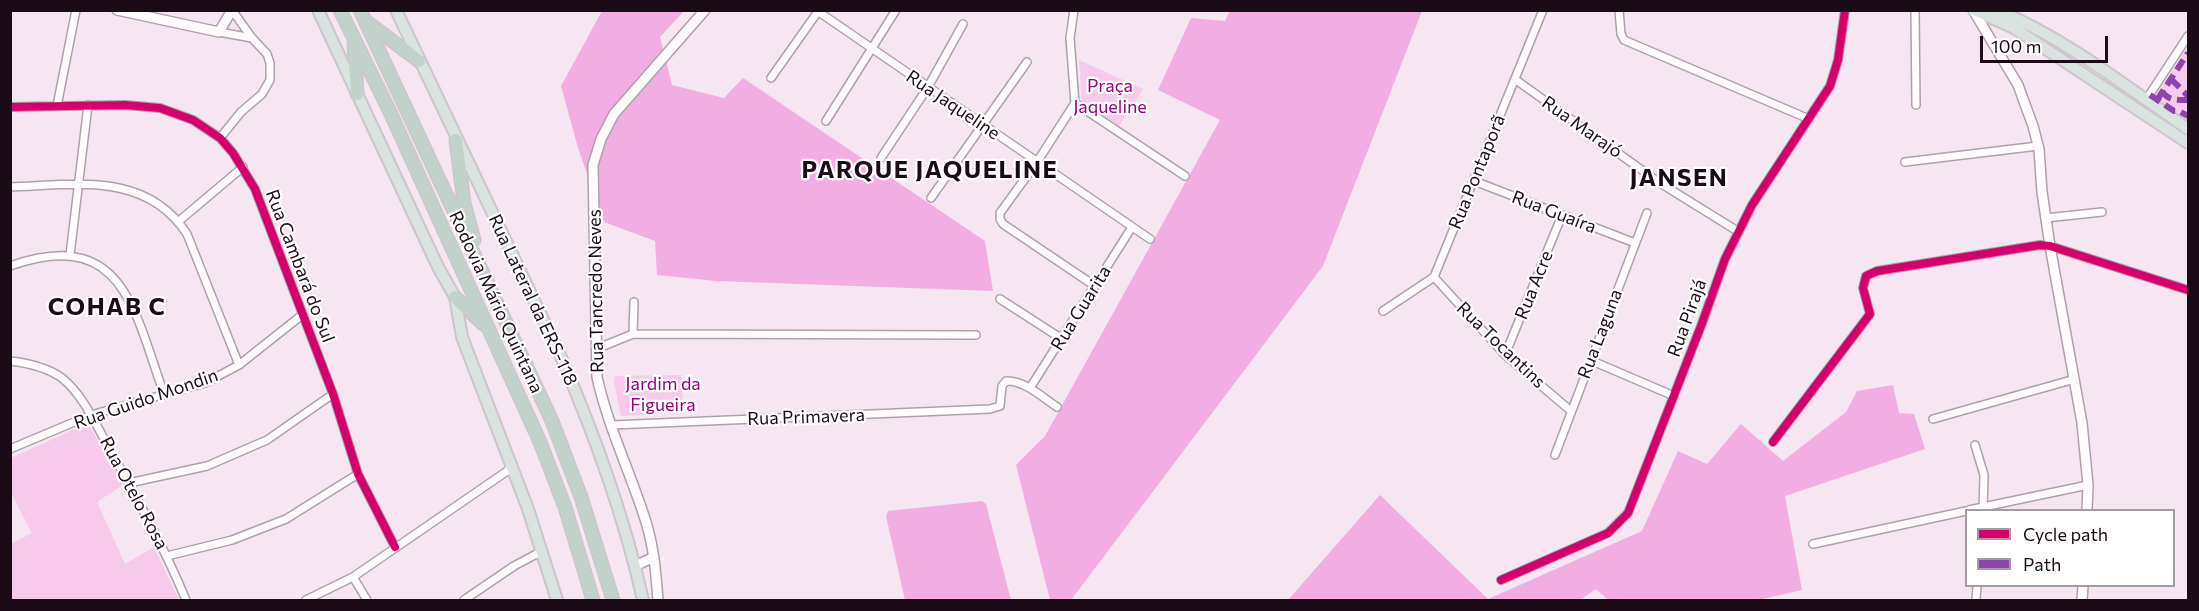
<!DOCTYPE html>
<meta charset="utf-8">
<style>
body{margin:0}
#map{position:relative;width:2199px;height:611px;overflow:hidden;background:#f5e6f1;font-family:Commissioner,sans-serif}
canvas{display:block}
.frame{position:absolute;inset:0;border:12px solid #1a0b17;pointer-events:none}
.legend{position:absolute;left:1965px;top:509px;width:210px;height:78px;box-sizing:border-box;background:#fff;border:2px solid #a39da2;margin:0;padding:8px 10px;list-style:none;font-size:18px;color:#1a0b17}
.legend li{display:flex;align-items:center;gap:12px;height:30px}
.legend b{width:30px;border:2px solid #a39da2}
.scale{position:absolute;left:1980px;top:36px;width:128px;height:27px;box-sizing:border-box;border:3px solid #1a0b17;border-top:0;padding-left:8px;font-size:18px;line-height:21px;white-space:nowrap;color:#1a0b17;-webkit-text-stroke:4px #fff;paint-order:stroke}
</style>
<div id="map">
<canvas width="2199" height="611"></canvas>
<div class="frame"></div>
<ul class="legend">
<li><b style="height:8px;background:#d6006c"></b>Cycle path</li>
<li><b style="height:8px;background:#8e44ad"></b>Path</li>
</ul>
<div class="scale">100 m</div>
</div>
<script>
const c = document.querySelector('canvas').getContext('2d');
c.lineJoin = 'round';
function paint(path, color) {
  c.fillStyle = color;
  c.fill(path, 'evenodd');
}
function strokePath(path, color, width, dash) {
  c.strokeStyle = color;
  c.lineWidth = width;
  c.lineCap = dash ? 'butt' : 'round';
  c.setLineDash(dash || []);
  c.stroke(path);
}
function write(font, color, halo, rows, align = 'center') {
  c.font = font + ' Commissioner,sans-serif';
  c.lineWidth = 4.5;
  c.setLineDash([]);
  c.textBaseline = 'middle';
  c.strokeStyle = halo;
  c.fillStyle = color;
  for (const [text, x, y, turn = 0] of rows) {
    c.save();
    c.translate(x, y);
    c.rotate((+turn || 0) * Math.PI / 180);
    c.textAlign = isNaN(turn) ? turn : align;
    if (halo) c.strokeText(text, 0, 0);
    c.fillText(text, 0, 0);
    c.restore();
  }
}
const green = new Path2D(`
 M 2188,47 L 2188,123 L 2153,101 Z
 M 1079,60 L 1143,89 L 1119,126 L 1082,101 Z
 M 681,375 L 684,412 L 621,416 L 614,382 L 615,376 Z
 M 88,423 L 123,485 L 97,502 L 125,564 L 154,547 L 179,600 L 11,600 L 11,544 L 32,533 L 11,493 L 11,458 Z`);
const forest = new Path2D(`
 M 602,11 L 684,11 L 660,37 L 672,85 L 724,98 L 743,78 L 985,241 L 993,291 L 716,281 L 657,275 L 655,241 L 604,222 L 578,148 L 561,86 Z
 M 1230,11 L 1422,11 L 1323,266 L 1071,600 L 1050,600 L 1016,465 L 1045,436 L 1220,120 L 1158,90 L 1191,18 L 1225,21 Z
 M 1893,385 L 1899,413 L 1914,414 L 1925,449 L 1785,496 L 1802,590 L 1758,600 L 1608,600 L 1596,589 L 1580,600 L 1288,600 L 1380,495 L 1488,599 L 1642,531 L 1678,451 L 1707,464 L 1741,424 L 1783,461 L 1846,412 L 1857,391 Z
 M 982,501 L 986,504 L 1011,600 L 905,600 L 886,516 L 888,511 Z`);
const street = new Path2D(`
 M 816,10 L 1150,239
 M 1074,10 L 1070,38 L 1075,103 L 1037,162 L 1000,213 L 1000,219 L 1003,224 L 1095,286
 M 1619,10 L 1621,34 L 1624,40 L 1809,119
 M 1915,10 L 1916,105
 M 219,32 L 252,38
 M 771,78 L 819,10
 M 1516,80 L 1660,183 L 1739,232
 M 2146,100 L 2188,36
 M 1075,103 L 1185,176
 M 57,106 L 76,10
 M 10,107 L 125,105 L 160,108 L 193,120 L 220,138 L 233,153 L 255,189 L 333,394 L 358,474 L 395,547
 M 826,121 L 896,10
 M 220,138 L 241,112 L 262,94 L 270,80 L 270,63 L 267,54 L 252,38 L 232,10
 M 881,158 L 928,87 L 963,24
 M 1905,162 L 2038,146
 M 1474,181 L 1635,243
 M 10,187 C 75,185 146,171 187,234 L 239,365
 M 931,198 L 1027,62
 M 2046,218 L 2102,212
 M 179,221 L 243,167
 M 70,255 L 88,105
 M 10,266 C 124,226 134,311 164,394
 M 1434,277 L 1505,355 L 1571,411
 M 1000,299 L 1062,339
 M 1383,311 L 1434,277 L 1543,10
 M 633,334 L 976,335
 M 596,349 L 633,334 L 634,302
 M 1505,355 L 1562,215
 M 1590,360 L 1674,396
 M 10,361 C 28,363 48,368 62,378 C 83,395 95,423 108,446 C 136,496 164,547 186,600
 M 1030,388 L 1132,227
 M 1933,419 L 2075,379
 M 612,425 L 990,409 L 1000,406 L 1002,386 L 1006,381 C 1024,380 1042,397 1057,407
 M 1773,442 L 1870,314 L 1863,288 L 1866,276 L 1877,271 L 2040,245 L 2050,246 L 2188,290
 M 1975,445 L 1984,475 L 1983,510
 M 10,449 L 91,415 L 205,383 L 239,365 L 302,315
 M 1555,455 L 1647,213
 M 129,483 L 207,466 L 267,440 L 333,394
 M 1969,510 L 2088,485
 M 1813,544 L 1966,511
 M 167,556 L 232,540 L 286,519 L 358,474
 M 353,577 L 367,600
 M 1501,580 L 1608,533 L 1628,513 L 1701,326 L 1725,259 L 1752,205 L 1830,86 L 1838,60 L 1845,10
 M 306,600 L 353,577 L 513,467
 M 464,600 L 514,566 L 542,551
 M 1976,600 L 1977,586`);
const secondary = new Path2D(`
 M 117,10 L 219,32 L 232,10
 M 1973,10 L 2018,85 L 2033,126 L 2039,149 L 2042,192 L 2050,246 L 2082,423 L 2088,485 L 2087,510
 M 635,566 L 654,557
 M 658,600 C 656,574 654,548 646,522 C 631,474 608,427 597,377 L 593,165 L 601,139 L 614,114 L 705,10
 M 2082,600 L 2083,586`);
const primary = new Path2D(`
 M 318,10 L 438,267 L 455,297 L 462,337 L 528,509 L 557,600
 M 396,10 L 560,355 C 595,435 624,516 643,600
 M 1974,10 L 2014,28 L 2188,143
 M 1997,10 C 2065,38 2128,88 2188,129`);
const highway = new Path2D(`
 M 340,10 L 390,112 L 540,442 L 565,507 L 593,600
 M 360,10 L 552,421 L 581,497 L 613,600
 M 367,22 L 419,61
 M 354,45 L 357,94
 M 456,140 L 464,203 L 474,240
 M 455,297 L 483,324`);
const quiet = new Path2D(`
 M 2171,79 L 2188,96
 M 2162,91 C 2168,101 2178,100 2188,100
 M 2150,95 L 2174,111 L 2179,111 L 2188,116
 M 2157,100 L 2188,53`);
const cycleway = new Path2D(`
 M 10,107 L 125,105 L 160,108 L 193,120 L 220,138 L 233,153 L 255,189 L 333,394 L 358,474 L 395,547
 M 1773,442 L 1870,314 L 1863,288 L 1866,276 L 1877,271 L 2040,245 L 2050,246 L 2188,290
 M 1501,580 L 1608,533 L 1628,513 L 1701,326 L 1725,259 L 1752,205 L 1830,86 L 1838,60 L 1845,10`);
const parkNames = [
 ["Praça",1110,86],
 ["Jaqueline",1110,107],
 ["Jardim da",663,384],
 ["Figueira",663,405]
];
const streetNames = [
 ["Rua Jaqueline",953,105,34],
 ["Rua Marajó",1582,127,35],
 ["Rua Pontaporã",1477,172,-68],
 ["Rua Guaíra",1554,212,21],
 ["Rua Cambará do Sul",300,266,69],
 ["Rua Acre",1534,285,-68],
 ["Rua Tancredo Neves",596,291,-91],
 ["Rua Lateral da ERS-118",533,300,65],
 ["Rodovia Mário Quintana",496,302,65],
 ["Rua Guarita",1081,308,-58],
 ["Rua Pirajá",1687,318,-70],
 ["Rua Laguna",1600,334,-69],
 ["Rua Tocantins",1501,345,44],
 ["Rua Guido Mondin",146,399,-19],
 ["Rua Primavera",806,417,-2],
 ["Rua Otelo Rosa",134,493,62]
];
const districtNames = [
 ["PARQUE JAQUELINE",930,170],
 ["JANSEN",1679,178],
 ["COHAB C",107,307]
];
paint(green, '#f7caec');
paint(forest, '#f2aee3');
strokePath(street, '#afa1ab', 10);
strokePath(secondary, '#afa1ab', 12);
strokePath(primary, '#cdc5cc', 14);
strokePath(highway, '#cdc5cc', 15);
strokePath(street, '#fefbfd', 7);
strokePath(secondary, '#fefbfd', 9);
strokePath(primary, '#dae3df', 10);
strokePath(highway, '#c2d2cb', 12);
strokePath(quiet, '#8e44ad', 6, [12, 6]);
strokePath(cycleway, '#d6006c', 8);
write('18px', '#930280', '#fff', parkNames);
write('18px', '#1a0b17', '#fff', streetNames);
c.letterSpacing = '1.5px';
write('bold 24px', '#1a0b17', '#fff', districtNames);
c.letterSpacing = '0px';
</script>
